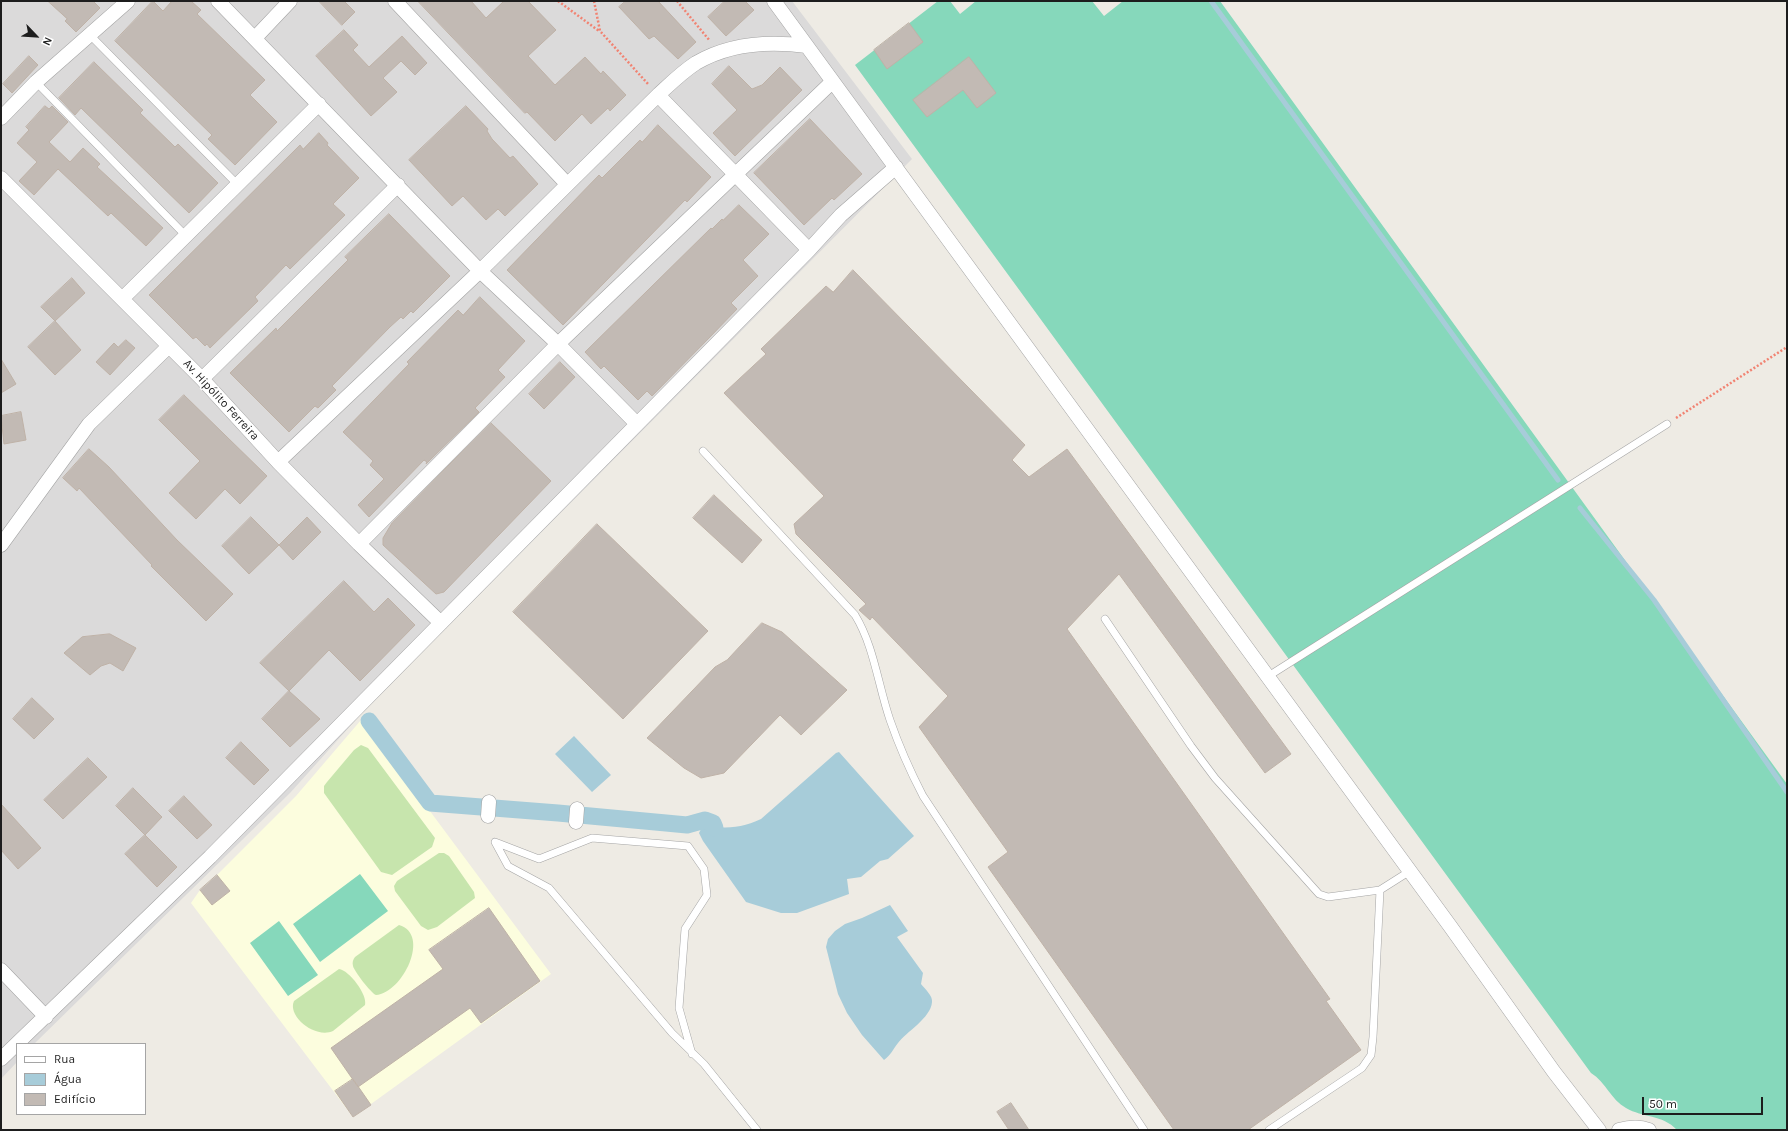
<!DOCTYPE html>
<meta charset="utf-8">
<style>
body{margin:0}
#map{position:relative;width:1788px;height:1131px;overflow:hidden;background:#eeebe4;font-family:Karla,sans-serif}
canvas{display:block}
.frame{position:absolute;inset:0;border:2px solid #1d1d1d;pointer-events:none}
.legend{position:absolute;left:16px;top:1043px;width:130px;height:72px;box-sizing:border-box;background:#fff;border:1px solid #a5a5a5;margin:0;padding:5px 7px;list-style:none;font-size:12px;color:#1d1d1d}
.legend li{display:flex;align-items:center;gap:8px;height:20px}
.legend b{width:20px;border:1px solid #a5a5a5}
.north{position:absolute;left:16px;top:16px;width:40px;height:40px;-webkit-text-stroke:3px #fff;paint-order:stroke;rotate:115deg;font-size:11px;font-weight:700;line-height:16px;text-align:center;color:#1d1d1d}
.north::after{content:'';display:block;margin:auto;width:14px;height:18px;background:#1d1d1d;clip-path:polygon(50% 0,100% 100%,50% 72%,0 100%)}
.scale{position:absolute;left:1642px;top:1097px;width:121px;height:18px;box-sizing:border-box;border:2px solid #1d1d1d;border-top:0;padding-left:5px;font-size:12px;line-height:14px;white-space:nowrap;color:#1d1d1d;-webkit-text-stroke:3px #fff;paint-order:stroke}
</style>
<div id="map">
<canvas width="1788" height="1131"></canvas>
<div class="frame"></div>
<ul class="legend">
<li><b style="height:5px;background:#fff"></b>Rua</li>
<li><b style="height:11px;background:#a7ccd9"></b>Água</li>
<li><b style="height:11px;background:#c2bab4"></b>Edifício</li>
</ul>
<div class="north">N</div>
<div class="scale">50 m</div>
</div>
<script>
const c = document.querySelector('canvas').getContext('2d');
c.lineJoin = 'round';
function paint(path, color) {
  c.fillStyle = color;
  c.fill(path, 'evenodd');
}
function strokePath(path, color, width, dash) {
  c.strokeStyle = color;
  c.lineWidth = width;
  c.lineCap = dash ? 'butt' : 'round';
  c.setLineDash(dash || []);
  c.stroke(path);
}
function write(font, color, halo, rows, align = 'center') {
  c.font = font + ' Karla,sans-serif';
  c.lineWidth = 3;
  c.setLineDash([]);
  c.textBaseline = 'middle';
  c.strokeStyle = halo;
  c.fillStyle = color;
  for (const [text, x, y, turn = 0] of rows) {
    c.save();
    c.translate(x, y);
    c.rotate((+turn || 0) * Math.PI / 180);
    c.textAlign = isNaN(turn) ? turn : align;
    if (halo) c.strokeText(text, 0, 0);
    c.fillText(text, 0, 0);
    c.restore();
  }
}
const residential = new Path2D(`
 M 1,1 L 792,1 L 912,159 L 362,713 L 290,793 L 34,1044 L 17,1044 L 17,1062 L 1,1079 Z`);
const education = new Path2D(`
 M 361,720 L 389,756 L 551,974 L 353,1117 L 191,903 L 200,890 L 217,875 L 296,796 Z`);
const grass = new Path2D(`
 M 361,745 L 368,748 L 435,838 L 432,847 L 392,875 L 381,872 L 324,793 L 324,786 L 327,782 L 354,750 Z
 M 439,853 L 444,853 L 449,856 L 474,892 L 475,898 L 437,927 L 428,930 L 421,926 L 395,891 L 394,886 L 397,881 Z
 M 399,925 C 431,934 403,993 376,995 C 371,993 354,971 353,966 C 352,962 353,960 355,957 Z
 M 339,969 C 349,970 368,995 365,1005 L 333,1031 C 315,1039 287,1016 294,1001 Z`);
const pitch = new Path2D(`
 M 938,1 L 950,1 L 960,14 L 976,1 L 1092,1 L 1104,16 L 1123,1 L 1220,1 L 1787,784 L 1787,1130 L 1677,1130 C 1662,1114 1643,1118 1626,1108 C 1611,1100 1606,1082 1591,1073 L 855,65 Z
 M 360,874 L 388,911 L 320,962 L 293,924 Z
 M 279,921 L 318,975 L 288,996 L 250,943 Z`);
const water = new Path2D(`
 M 574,736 L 611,775 L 592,792 L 555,754 Z
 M 839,752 L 914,836 L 888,859 L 880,861 L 861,877 L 847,879 L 849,894 L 797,913 L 781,913 L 746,902 L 703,841 L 699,833 L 702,827 C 723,828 741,829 761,819 L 836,753 Z
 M 890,905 L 908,931 L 897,937 L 923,973 L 921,984 C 925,989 933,996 932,1002 C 931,1018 906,1032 898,1043 C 893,1049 891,1055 884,1060 L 862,1035 L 847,1013 L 838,994 L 826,947 L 828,939 L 835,931 L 845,924 L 862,918 Z`);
const stream = new Path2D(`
 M 1211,1 L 1558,480
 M 1580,508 L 1654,600 L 1787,792`);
const canal = new Path2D(`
 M 369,721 L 430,803 L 558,813 L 666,823 L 687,825 L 705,820 L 713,823 L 715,828`);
const building = new Path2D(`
 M 48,1 L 93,1 L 100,8 L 76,32 L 65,21 L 67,19 Z
 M 153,1 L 163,11 L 172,1 L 191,1 L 201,10 L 197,14 L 265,80 L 250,95 L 277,122 L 235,165 L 208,139 L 212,135 L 115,41 Z
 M 319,1 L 344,1 L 355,12 L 342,25 Z
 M 418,1 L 471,1 L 486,18 L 504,1 L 528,1 L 556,30 L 528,56 L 555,85 L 585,57 L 601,74 L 603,71 L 626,95 L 610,111 L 608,108 L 591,124 L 582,114 L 555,141 L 527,112 L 525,113 Z
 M 626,1 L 658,1 L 696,42 L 678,59 L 654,36 L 649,39 L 619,7 Z
 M 725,1 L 745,1 L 754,10 L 726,36 L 708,17 Z
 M 909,23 L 923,42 L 887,69 L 874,50 Z
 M 344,30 L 358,45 L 353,50 L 369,67 L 402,36 L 427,63 L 415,75 L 401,61 L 383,78 L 397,92 L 371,116 L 316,56 Z
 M 29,56 L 38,65 L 12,93 L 3,84 Z
 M 969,57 L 996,93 L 977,108 L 963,90 L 927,117 L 913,100 Z
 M 94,62 L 143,110 L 140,113 L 175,147 L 178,144 L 218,183 L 189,213 L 81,108 L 75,115 L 59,98 Z
 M 729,66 L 752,89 L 762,85 L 780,67 L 802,90 L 735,156 L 713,133 L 737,110 L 712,84 Z
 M 45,106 L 49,109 L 52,106 L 68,122 L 49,142 L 70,162 L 83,148 L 100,164 L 97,167 L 163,228 L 146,246 L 111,213 L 108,216 L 58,169 L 34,195 L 19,181 L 37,162 L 17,143 L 29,130 L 26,127 Z
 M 466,106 L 488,129 L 487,131 L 492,139 L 510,158 L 513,156 L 538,184 L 505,216 L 498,209 L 486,220 L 463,196 L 452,206 L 409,160 Z
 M 810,119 L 862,174 L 834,200 L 832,198 L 804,225 L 754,173 Z
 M 658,125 L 711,177 L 687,202 L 685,200 L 563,325 L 507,270 L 599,175 L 602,178 L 640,140 L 642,142 Z
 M 319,133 L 328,143 L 327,145 L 359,178 L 333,204 L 345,215 L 290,269 L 286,265 L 255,297 L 258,301 L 210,348 L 207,344 L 205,346 L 196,337 L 193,339 L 149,295 L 300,145 L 303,149 Z
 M 739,205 L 769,234 L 743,260 L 758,276 L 731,303 L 737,309 L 710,337 L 652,396 L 647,391 L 638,400 L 604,366 L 601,369 L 585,352 L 711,228 L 712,229 L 722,219 L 723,220 Z
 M 389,214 L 450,276 L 413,313 L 411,311 L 403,319 L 401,317 L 390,327 L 332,386 L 336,390 L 318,408 L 315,406 L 289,432 L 230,373 L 276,328 L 277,331 L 348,260 L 345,257 Z
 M 853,270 L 1025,445 L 1012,460 L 1029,477 L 1067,449 L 1291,754 L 1265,773 L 1119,574 L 1067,629 L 1330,999 L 1326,1001 L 1361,1050 L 1248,1130 L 1174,1130 L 988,867 L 1008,852 L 919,727 L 948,696 L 872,617 L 870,620 L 859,610 L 866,604 L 796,534 L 794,524 L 824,496 L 724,393 L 766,354 L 761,349 L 826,286 L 833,292 Z
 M 72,278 L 85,293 L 55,321 L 41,307 Z
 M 480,297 L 525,341 L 498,370 L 505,377 L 475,408 L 479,412 L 426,464 L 427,462 L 424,460 L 369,517 L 358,505 L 384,479 L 370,465 L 373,461 L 343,432 L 409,364 L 407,362 L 458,310 L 463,315 Z
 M 55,321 L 81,350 L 55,375 L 28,347 Z
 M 126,340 L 135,348 L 110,375 L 96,362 L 114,343 L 118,347 Z
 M 1,359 L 16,384 L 1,393 Z
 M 560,362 L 575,377 L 544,409 L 529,394 Z
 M 184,395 L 267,476 L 240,504 L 225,489 L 196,519 L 169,493 L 200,461 L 159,420 Z
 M 21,412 L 26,440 L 4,444 L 1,416 Z
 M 491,423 L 551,481 L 444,592 L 436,594 L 383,545 L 383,538 L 392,523 Z
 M 89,449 L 109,467 L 177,540 L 233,594 L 206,621 L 151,566 L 152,565 L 79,488 L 77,491 L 63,478 Z
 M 714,495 L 762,540 L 742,563 L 693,518 Z
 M 251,517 L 279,545 L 307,517 L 321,532 L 293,560 L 279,545 L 249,574 L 222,546 Z
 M 597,524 L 708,631 L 623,719 L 513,612 Z
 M 344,581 L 374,612 L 388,598 L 415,625 L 360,681 L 329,650 L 289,691 L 260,663 Z
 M 762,623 L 782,632 L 847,690 L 801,735 L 780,715 L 724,773 L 701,778 L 684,768 L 647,738 L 715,667 L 727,660 Z
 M 110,634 L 136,648 L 123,671 L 110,663 L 101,666 L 90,675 L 64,653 L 82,637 Z
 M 289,691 L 320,719 L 290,747 L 262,719 Z
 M 32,698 L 54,719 L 34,739 L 13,719 Z
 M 241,742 L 269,770 L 254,785 L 226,758 Z
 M 88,758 L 107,777 L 63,819 L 44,800 Z
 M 133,788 L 162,817 L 145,835 L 116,806 Z
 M 184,796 L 212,825 L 197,839 L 169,811 Z
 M 1,804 L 41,848 L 18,869 L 1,850 Z
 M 145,835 L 177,867 L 157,887 L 125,854 Z
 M 217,875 L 230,891 L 212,905 L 200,890 Z
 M 489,908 L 540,981 L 481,1023 L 470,1008 L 358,1087 L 331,1048 L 443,969 L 429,950 Z
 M 353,1079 L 371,1105 L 353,1117 L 335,1091 Z
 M 1011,1103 L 1029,1130 L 1009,1130 L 997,1112 Z`);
const path = new Path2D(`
 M 558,1 L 599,31
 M 594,1 L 600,31 L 648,84
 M 677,1 L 710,41
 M 1676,418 L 1787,347`);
const service = new Path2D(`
 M 90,35 L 238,185
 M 36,82 L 186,236
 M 703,451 L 855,615 C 874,646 878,685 890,720 C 899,746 910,771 923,796 L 1144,1130
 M 1105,619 L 1191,746 L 1215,778 L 1319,894 L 1328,897 L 1380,890 L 1410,871
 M 1267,677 L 1667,424
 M 692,1054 L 679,1008 L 685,929 L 707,895 L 704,869 L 688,846 L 592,838 L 539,859 L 495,842 L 508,866 L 549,888 L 672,1033 L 704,1064 L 757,1130
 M 1269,1130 L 1362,1068 L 1371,1055 L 1373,1037 L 1380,890`);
const minor = new Path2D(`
 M 218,1 L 480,271 L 558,344 L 637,424
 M 395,1 L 567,184
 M 774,1 L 1450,926 L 1554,1072 L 1599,1130
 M 255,38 L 290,1
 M 658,95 L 809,250
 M 1,118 L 36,82 L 128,1
 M 1,178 L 202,379 L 278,462 L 359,544 L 441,623
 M 122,299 L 319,104
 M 202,379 L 398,185
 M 278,462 L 480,271 L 658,95 C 670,84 682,72 696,63 C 730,43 770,41 807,46
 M 359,544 L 558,344 L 832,82
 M 1,545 L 89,424 L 169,346
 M 488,816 L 489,802
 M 576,822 L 577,809
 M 1,970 L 46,1017
 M 1,1059 L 210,857 L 809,250 L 841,215 L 896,167
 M 1619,1130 C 1629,1127 1639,1126 1649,1130`);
const streetNames = [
 ["Av. Hipólito Ferreira",221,400,47]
];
paint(residential, '#dbdada');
paint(education, '#fcfdde');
paint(grass, '#c7e5ad');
paint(pitch, '#86d8bb');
paint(water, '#a7ccd9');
strokePath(stream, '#a7ccd9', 5);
strokePath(canal, '#a7ccd9', 17);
paint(building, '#c2bab4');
strokePath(building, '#bfb2a7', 1);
strokePath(service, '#a4a4a4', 8);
strokePath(minor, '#a4a4a4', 15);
strokePath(path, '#f18372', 2.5, [2, 2]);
strokePath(service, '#fff', 7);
strokePath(minor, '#fff', 14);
write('12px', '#1d1d1d', '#fff', streetNames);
</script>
